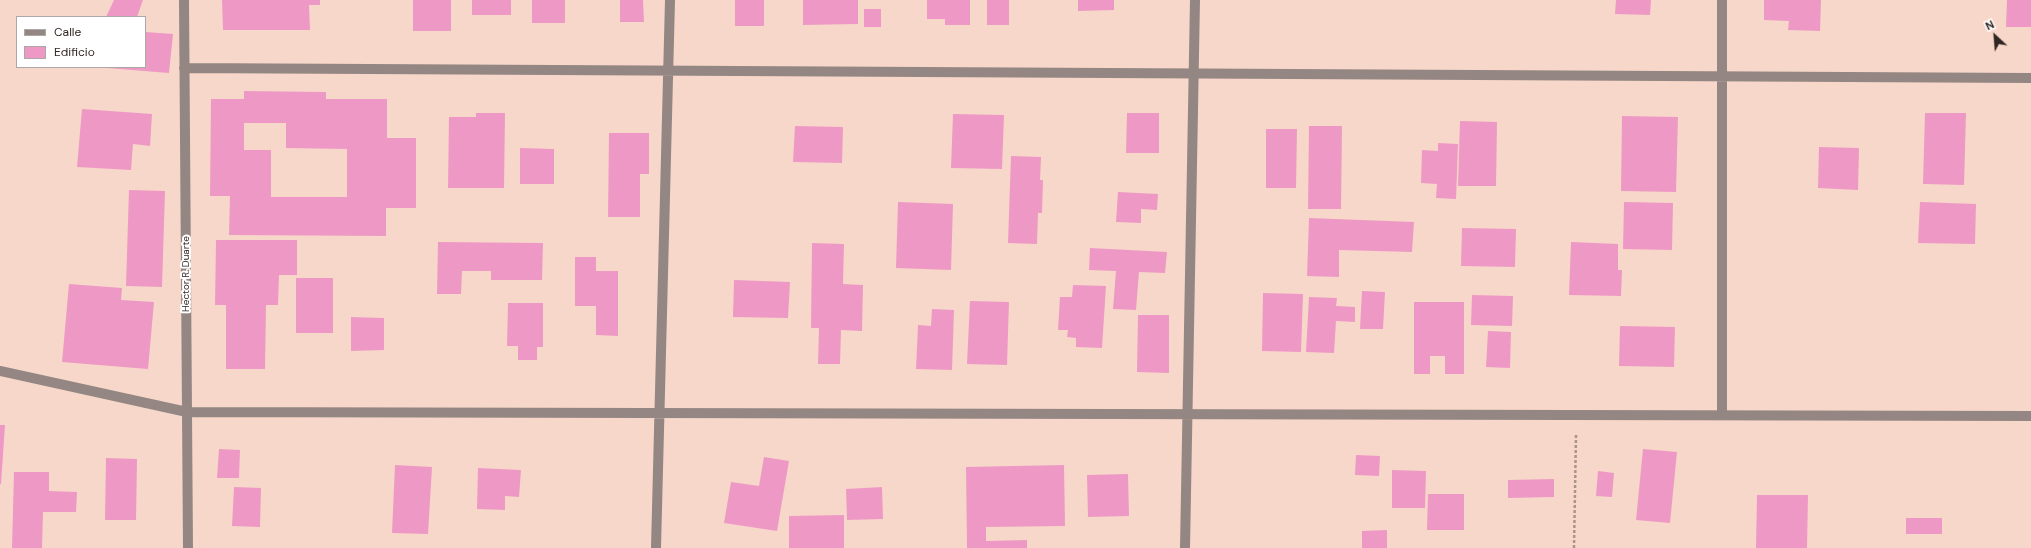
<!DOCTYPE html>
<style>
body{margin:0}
#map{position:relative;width:2031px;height:548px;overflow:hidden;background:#f7d7c9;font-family:"DM Sans",sans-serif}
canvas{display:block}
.legend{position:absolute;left:16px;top:16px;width:130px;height:52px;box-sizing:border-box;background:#fff;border:1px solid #ada8a6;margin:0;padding:5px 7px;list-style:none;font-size:12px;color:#312621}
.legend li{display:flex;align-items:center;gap:8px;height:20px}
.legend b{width:20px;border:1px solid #ada8a6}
.north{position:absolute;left:1975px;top:16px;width:40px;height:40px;-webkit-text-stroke:3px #fff;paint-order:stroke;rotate:334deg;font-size:11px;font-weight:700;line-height:16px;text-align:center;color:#312621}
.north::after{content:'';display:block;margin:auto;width:14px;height:18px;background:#312621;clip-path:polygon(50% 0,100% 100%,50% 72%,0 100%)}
</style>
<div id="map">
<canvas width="2031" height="548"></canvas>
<ul class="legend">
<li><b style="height:5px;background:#948682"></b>Calle</li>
<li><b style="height:11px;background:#ee99c5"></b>Edificio</li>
</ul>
<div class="north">N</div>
</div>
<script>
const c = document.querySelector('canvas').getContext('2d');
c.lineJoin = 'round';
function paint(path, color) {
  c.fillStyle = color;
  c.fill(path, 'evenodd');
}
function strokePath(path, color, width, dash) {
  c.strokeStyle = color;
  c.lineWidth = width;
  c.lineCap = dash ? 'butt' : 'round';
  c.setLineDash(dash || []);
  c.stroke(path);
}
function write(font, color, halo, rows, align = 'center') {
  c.font = font + ' "DM Sans",sans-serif';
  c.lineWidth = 4;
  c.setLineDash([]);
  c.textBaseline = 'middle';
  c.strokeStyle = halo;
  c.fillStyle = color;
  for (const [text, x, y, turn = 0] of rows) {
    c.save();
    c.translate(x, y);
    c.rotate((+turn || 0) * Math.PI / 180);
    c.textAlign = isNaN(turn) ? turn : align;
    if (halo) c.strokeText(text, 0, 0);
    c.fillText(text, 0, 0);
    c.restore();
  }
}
const building = new Path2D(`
 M 114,0 L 143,0 L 137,17 L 106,17 Z
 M 222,0 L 320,0 L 320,5 L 309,5 L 310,30 L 223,30 Z
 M 413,0 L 451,0 L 451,31 L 413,31 Z
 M 472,0 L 511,0 L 511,15 L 472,15 Z
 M 532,0 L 565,0 L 565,23 L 532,23 Z
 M 620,0 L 643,0 L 644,22 L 620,22 Z
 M 735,0 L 764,0 L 764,26 L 735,26 Z
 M 803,0 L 858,0 L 858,24 L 803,25 Z
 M 927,0 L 970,0 L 970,25 L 945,25 L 945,19 L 927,19 Z
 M 987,0 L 1009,0 L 1009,25 L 987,25 Z
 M 1078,0 L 1114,0 L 1114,10 L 1078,11 Z
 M 1616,0 L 1651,0 L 1650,15 L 1615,14 Z
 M 1764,0 L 1821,0 L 1820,31 L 1788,30 L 1789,21 L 1764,20 Z
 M 2007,0 L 2031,0 L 2031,27 L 2006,27 Z
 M 864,9 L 881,9 L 881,27 L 864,27 Z
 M 145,32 L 173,34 L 169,73 L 107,68 L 145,67 Z
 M 244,91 L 326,92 L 326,99 L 387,99 L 387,138 L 416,138 L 416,208 L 386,208 L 386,236 L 229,235 L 230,196 L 210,196 L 211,99 L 244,99 ZM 244,123 L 286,123 L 286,148 L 347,149 L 347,197 L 271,197 L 271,150 L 244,150 Z
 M 82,109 L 152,114 L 150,146 L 133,144 L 131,170 L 77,167 Z
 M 476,113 L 505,113 L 504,188 L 448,188 L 449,117 L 476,117 Z
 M 1127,113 L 1159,113 L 1159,153 L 1126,153 Z
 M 1925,113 L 1966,113 L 1964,185 L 1923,184 Z
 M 953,114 L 1004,115 L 1002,169 L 951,168 Z
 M 1622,116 L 1678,117 L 1676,192 L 1621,191 Z
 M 1460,121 L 1497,122 L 1496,186 L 1458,186 Z
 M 795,126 L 843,127 L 842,163 L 793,162 Z
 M 1309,126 L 1342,126 L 1341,209 L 1308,209 Z
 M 1266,129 L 1297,129 L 1296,188 L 1266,188 Z
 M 609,133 L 649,133 L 649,174 L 640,174 L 640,217 L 608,217 Z
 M 1438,143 L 1458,144 L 1456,199 L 1436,198 L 1437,184 L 1421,183 L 1422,150 L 1438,151 Z
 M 1819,147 L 1859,148 L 1858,190 L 1818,188 Z
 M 520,148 L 554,149 L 554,184 L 520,184 Z
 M 1011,156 L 1041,157 L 1040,180 L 1043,180 L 1042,213 L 1038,213 L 1037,244 L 1008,243 Z
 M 129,190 L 165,191 L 162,287 L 126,286 Z
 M 1118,192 L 1158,194 L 1157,210 L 1141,209 L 1141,223 L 1116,222 Z
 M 898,202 L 953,204 L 951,270 L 896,268 Z
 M 1624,202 L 1673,203 L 1672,250 L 1623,249 Z
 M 1920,202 L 1976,204 L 1975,244 L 1918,243 Z
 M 1309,218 L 1414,222 L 1412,252 L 1339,250 L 1339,277 L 1307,276 Z
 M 1462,228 L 1516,229 L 1515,267 L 1461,266 Z
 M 216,240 L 297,240 L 297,275 L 279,275 L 278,305 L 266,305 L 265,369 L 226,369 L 226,305 L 215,305 Z
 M 438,242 L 543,243 L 542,280 L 491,280 L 491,271 L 462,271 L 461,294 L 437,294 Z
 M 1571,242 L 1618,244 L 1618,270 L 1622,270 L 1621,296 L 1569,295 Z
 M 812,243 L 844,244 L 843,284 L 863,285 L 862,331 L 841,330 L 840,364 L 818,364 L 819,328 L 811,328 Z
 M 1090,248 L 1167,252 L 1165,273 L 1139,272 L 1136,310 L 1113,309 L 1116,271 L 1089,270 Z
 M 575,257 L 596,257 L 596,271 L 618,271 L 618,336 L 596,335 L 596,306 L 575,306 Z
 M 296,278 L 333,278 L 333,333 L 296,333 Z
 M 734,280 L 790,282 L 788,318 L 733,317 Z
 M 69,284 L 122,288 L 121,300 L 154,302 L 148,369 L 62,362 Z
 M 1073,285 L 1106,286 L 1102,348 L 1076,347 L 1076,338 L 1067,337 L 1068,330 L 1058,330 L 1060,297 L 1072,297 Z
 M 1362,291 L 1385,292 L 1383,329 L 1360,329 Z
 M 1263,293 L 1303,294 L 1301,352 L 1262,351 Z
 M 1472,295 L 1513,296 L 1512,326 L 1471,325 Z
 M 1309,297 L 1337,298 L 1336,306 L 1355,307 L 1355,322 L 1336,321 L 1334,353 L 1306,352 Z
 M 970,301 L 1009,302 L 1007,365 L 967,364 Z
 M 1414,302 L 1464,302 L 1464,374 L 1445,374 L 1445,356 L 1430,356 L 1430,374 L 1414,374 Z
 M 508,303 L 543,303 L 543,347 L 537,347 L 537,360 L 518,360 L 518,346 L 507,346 Z
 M 932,309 L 954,310 L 952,370 L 916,369 L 918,325 L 931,326 Z
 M 1138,315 L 1169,315 L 1169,373 L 1137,372 Z
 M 351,317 L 384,318 L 384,350 L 351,351 Z
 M 1620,326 L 1675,327 L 1674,367 L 1619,366 Z
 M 1488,331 L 1511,332 L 1510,368 L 1486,367 Z
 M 0,425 L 5,425 L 1,484 L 0,484 Z
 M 219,449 L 240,450 L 239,478 L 217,478 Z
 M 1643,449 L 1677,452 L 1670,523 L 1636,520 Z
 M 1356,455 L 1380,456 L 1379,476 L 1355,475 Z
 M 764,457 L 789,461 L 777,531 L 724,523 L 731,482 L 759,486 Z
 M 106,458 L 137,459 L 136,520 L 105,520 Z
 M 395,465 L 432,467 L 428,534 L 392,533 Z
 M 1064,465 L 1065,526 L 986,527 L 986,541 L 1027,540 L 1027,548 L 967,548 L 966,467 Z
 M 478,468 L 521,470 L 519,497 L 505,496 L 505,510 L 477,509 Z
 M 1392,470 L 1426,471 L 1425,508 L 1392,508 Z
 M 1598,471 L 1614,473 L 1612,497 L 1596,496 Z
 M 14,472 L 49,472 L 49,491 L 77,492 L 76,512 L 43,512 L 42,548 L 12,548 Z
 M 1128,474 L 1129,516 L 1088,517 L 1087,475 Z
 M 1554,479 L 1554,497 L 1508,498 L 1508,480 Z
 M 234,487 L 261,488 L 260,527 L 232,526 Z
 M 882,487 L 883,519 L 847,520 L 846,489 Z
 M 1428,494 L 1464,494 L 1464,530 L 1427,530 Z
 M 1757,495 L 1808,495 L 1807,548 L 1756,548 Z
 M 844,515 L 844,548 L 789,548 L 789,516 Z
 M 1906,518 L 1942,518 L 1942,534 L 1906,534 Z
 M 1387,530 L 1387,548 L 1362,548 L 1362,531 Z`);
const path = new Path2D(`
 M 1574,548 L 1576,435`);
const minor = new Path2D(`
 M 184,0 L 188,548
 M 184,68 L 2031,78
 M 0,371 L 187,412 L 2031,416
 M 1722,415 L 1722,0
 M 656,548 L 670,0
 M 1185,548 L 1195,0`);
const streetNames = [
 ["Hector R. Duarte",186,274,-90]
];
paint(building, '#ee99c5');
strokePath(path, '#ac9489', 2.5, [3, 2]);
strokePath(minor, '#948682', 10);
write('10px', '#312621', '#fff', streetNames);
</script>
